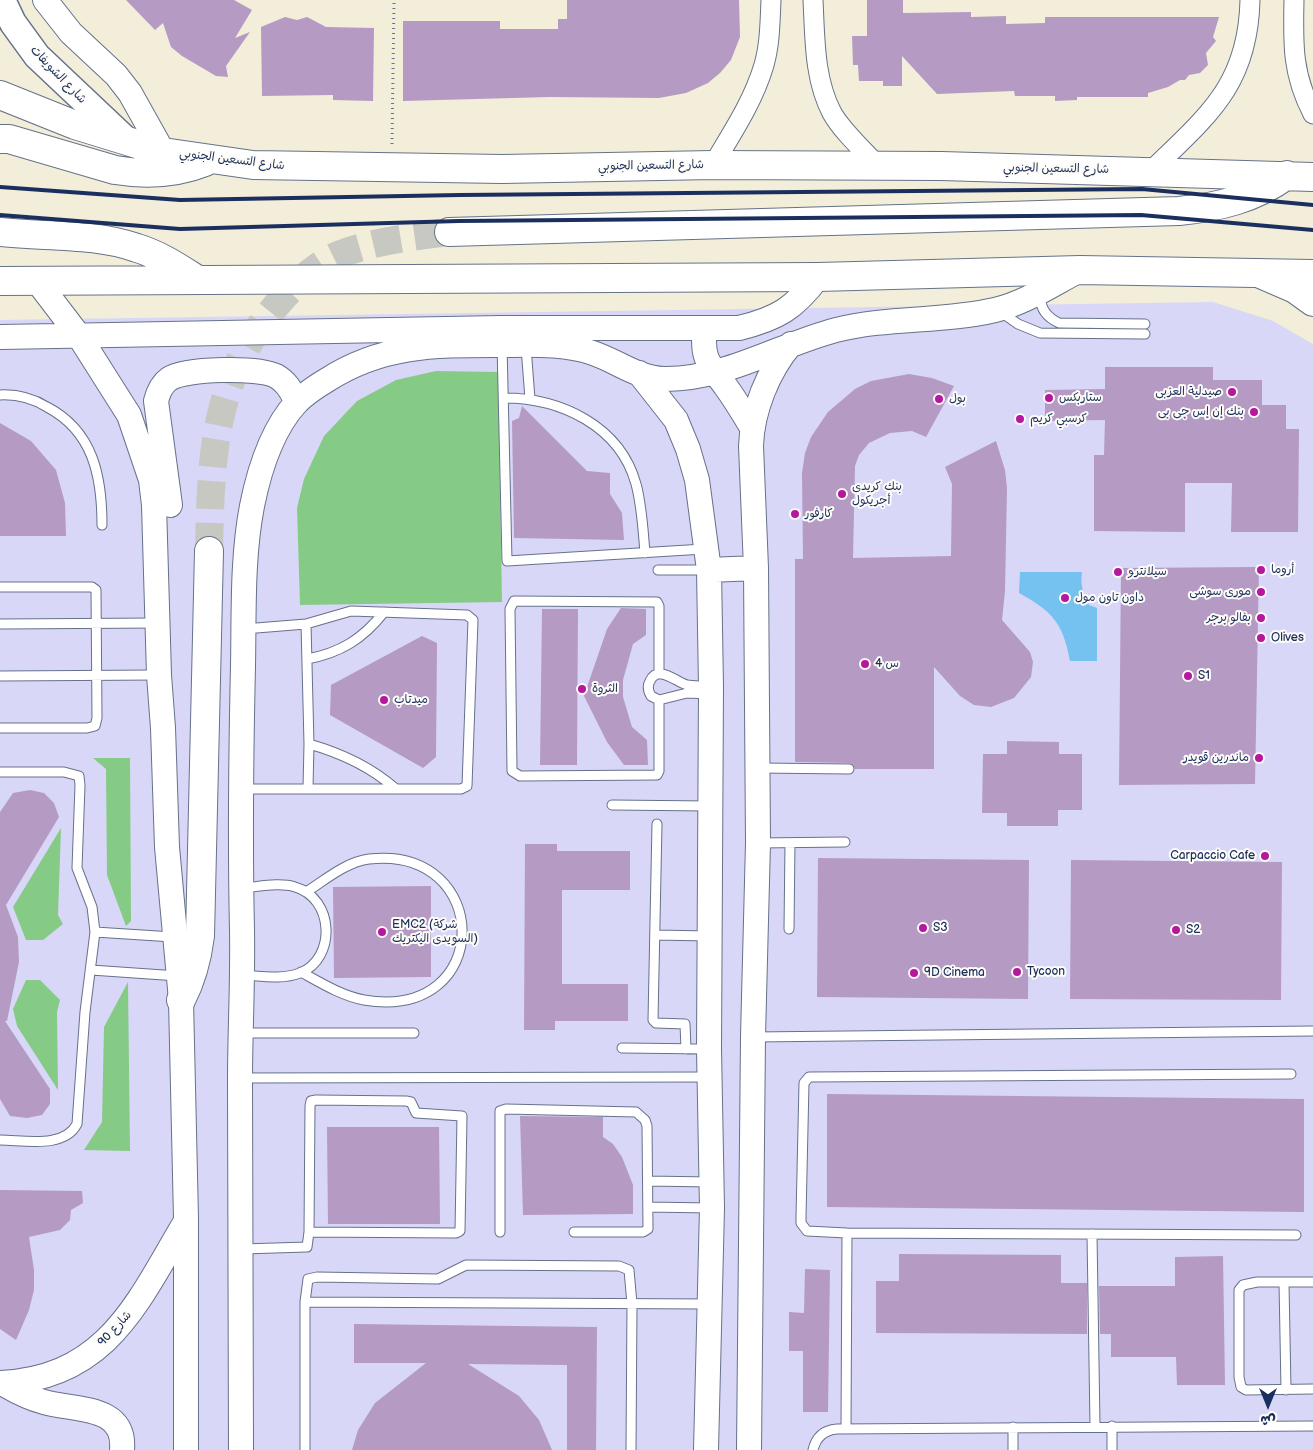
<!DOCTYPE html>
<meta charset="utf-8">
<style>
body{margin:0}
#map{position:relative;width:1313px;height:1450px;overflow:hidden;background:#f2eeda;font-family:"Balsamiq Sans","Playpen Sans Arabic",sans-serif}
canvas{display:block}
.north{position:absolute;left:1243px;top:1380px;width:50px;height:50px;-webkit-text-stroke:4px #fdfcf7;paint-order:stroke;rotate:180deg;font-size:14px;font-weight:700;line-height:20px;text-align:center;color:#1b2f5e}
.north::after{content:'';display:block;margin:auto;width:18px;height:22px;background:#1b2f5e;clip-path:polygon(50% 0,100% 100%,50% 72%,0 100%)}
</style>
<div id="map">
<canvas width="1313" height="1450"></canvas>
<div class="north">ش</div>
</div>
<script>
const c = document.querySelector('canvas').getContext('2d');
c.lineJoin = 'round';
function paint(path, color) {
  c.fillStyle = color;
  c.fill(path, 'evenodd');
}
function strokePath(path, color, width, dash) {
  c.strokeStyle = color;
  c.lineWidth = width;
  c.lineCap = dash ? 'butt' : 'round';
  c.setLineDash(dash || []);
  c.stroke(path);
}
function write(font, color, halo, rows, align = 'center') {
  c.font = font + ' "Balsamiq Sans","Playpen Sans Arabic",sans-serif';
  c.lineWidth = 4;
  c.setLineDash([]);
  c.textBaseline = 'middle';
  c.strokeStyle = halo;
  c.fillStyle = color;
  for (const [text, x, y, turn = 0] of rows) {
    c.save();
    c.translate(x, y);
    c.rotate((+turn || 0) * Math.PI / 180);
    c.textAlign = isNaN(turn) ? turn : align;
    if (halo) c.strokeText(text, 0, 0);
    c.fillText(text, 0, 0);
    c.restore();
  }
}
const built = new Path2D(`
 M 1213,302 L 1273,321 L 1313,344 L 1313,1450 L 0,1450 L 0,320 Z`);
const green = new Path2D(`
 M 436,371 L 498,372 L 502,602 L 300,605 L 297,508 L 304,479 L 324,436 L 357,401 L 396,380 Z
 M 93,758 L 130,758 L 131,921 L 126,926 L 107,875 L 106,769 Z
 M 61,828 L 58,915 L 63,924 L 43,940 L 26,940 L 13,907 Z
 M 26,980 L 40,980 L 60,1000 L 57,1012 L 58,1090 L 17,1026 L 13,1009 Z
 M 128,982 L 130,1151 L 84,1150 L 102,1122 L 104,1027 Z`);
const water = new Path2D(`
 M 1020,572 L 1082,572 C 1080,585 1083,593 1089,605 L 1097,608 L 1097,661 L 1070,661 C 1063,623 1053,612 1019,593 Z`);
const building = new Path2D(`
 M 126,0 L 234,0 L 252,10 L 235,38 L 250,32 L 226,66 L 228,77 L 216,76 L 182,56 L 171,47 L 163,23 L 155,30 Z
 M 567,0 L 739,0 L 740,37 L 731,60 L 720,73 L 708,83 L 686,93 L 659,98 L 549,97 L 403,101 L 403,21 L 500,21 L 500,29 L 558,29 L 558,19 L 567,19 Z
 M 867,0 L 903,0 L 903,13 L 971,12 L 971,17 L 1006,16 L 1006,24 L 1045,23 L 1045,17 L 1219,17 L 1213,37 L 1216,41 L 1206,53 L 1208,65 L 1200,73 L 1189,75 L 1185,80 L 1180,80 L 1168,87 L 1148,93 L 1148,97 L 1077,97 L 1077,100 L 1055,101 L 1055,96 L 1015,96 L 1014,91 L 937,94 L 902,56 L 902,86 L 883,86 L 883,81 L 859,81 L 858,65 L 853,65 L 852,36 L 867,36 Z
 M 285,17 L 297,20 L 307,17 L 326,27 L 374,28 L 373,101 L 333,100 L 333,95 L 262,96 L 261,27 Z
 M 1105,367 L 1213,367 L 1213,380 L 1262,380 L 1262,405 L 1286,405 L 1286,429 L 1299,429 L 1298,532 L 1231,532 L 1232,483 L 1185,483 L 1185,532 L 1094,531 L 1094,455 L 1104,455 L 1105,420 L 1045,421 L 1045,390 L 1105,389 Z
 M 909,374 L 932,378 L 954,386 L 926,437 L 912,431 L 890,433 L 869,443 L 859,455 L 855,466 L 853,558 L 951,556 L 952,484 L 945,467 L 996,441 L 1005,470 L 1007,488 L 1005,591 L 1002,620 L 1030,652 L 1033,662 L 1031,677 L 1014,698 L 991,707 L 974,705 L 960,696 L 934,667 L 934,769 L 855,769 L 849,763 L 795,762 L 795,559 L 803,559 L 802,473 L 805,453 L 811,437 L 828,412 L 855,389 L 871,381 Z
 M 522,406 L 587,471 L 610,473 L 610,494 L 622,513 L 624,540 L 514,538 L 512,421 L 519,418 Z
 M 0,423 L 31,441 L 56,470 L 65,503 L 66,536 L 0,536 Z
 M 1259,567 L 1255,784 L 1119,785 L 1121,568 Z
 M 621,608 L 646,609 L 646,635 L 633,644 L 623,680 L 623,697 L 632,727 L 647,740 L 648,765 L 624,765 L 607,742 L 584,696 L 607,629 Z
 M 542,609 L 578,609 L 577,765 L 540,765 Z
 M 422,636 L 437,643 L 436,757 L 423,768 L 330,715 L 331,685 Z
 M 1007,741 L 1059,742 L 1059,754 L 1082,754 L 1082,810 L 1058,810 L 1058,826 L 1007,826 L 1007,813 L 982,813 L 983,754 L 1007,754 Z
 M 30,790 L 44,793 L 54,803 L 59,817 L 6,905 L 18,937 L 19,962 L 7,1021 L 5,1021 L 50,1089 L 50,1104 L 42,1115 L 27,1118 L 10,1116 L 0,1099 L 0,812 L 13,793 Z
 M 525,844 L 557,844 L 557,851 L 630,851 L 630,890 L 562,890 L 562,984 L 628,984 L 628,1021 L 555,1021 L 555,1030 L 524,1030 Z
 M 818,858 L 1029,860 L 1028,999 L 817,997 Z
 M 1071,860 L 1282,862 L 1281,1000 L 1070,999 Z
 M 431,886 L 431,977 L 334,978 L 333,887 Z
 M 827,1094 L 1304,1099 L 1304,1212 L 827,1207 Z
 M 520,1116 L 603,1117 L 603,1137 L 613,1144 L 622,1157 L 633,1185 L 633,1214 L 523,1215 Z
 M 327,1127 L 439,1127 L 440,1224 L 328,1224 Z
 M 0,1190 L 82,1191 L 83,1203 L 71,1210 L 70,1220 L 60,1230 L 29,1237 L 34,1270 L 34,1290 L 29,1310 L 16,1340 L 0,1329 Z
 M 899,1254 L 1061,1255 L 1061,1283 L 1087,1283 L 1087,1334 L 876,1333 L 876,1281 L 899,1281 Z
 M 1223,1256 L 1225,1385 L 1177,1385 L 1176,1357 L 1111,1357 L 1111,1334 L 1100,1334 L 1099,1286 L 1175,1286 L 1175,1257 Z
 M 805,1269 L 830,1270 L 828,1412 L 803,1412 L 803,1351 L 789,1351 L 789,1312 L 804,1313 Z
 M 354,1324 L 597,1327 L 596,1450 L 567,1450 L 567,1365 L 468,1364 L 519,1396 L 539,1420 L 552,1450 L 352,1450 L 358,1430 L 375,1403 L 426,1363 L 354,1363 Z`);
const trunkTunnel = new Path2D(`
 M 209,551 C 211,454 213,374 282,299 C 295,284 320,262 338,255 C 374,241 412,237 449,232`);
const path = new Path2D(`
 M 392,144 L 394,0`);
const service = new Path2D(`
 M 1041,293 C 1039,307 1046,317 1059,323 L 1145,324
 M 1001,312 L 1018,324 L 1040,333 L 1145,334
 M 502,345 L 507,561 L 704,549
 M 526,347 L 530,399
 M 0,395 C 18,394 32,398 47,407 C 93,431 102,476 102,525
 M 504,398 C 561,398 620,426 636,484 C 642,506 643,530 645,553
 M 658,570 L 709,570
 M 0,587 L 92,587 L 96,590 L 97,718 L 95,726 L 87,728 L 0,728
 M 0,624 L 157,623
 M 306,624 L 309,744 L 308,788
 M 307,659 C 340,653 363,639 384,612
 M 659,674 L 659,606 L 657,602 L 514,601 L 510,609 L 512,771 L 520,776 L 657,775 L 659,771 L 659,700
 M 0,676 L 157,675
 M 710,694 L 687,693 L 659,700 L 651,696 C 648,691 647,686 650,681 C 658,664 676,682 687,685 C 695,686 703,686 711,687
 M 309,744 C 341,753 371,767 396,789
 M 759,768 L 849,769
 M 0,772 L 64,772 L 79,776 L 80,785 L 77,868 L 92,907 L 95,932 L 85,1012 L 77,1124 C 64,1149 24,1140 0,1140
 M 241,789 L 461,789 L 467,786 L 473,620 L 467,615 L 351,611 L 306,624 L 244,629
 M 612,805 L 709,806
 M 657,824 L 653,1020 L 656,1023 L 685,1024 L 686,1049
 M 759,843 L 845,842
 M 242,888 C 258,887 279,882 295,887 C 334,898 337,958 300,973 C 282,980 261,976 243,975
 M 789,929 L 790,843
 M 95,932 L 173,937
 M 655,935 L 709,936
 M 91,970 L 178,976
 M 301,972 C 321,983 342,996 364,1000 C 495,1022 493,845 369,859 C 346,862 325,880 306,892
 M 240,1033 L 414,1033
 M 753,1037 L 1313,1031
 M 622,1048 L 709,1049
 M 1291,1074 L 809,1077 L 804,1083 L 801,1217 L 801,1223 L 807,1231 L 847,1233 L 1296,1235
 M 240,1078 L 710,1077
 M 316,1100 L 406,1101 L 411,1102 L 416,1113 L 462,1116 L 460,1231 L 456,1233 L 309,1232 L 310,1106 L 311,1101 Z
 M 648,1181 L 711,1182
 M 648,1207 L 710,1208
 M 500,1232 L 500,1111 L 506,1109 L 636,1112 L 645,1120 L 647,1126 L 648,1229 L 643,1232 L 574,1232
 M 1092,1234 L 1095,1426
 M 242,1249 L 307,1247 L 309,1232
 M 1313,1282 L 1257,1282 L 1243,1285 L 1239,1290 L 1239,1377 L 1241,1387 L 1246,1390 L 1313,1389
 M 1284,1283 L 1286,1390
 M 305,1302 L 710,1304
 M 1112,1426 L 1112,1450
 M 1013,1427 L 1013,1450
 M 846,1429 L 847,1233
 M 305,1450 L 305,1302 L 308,1279 L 317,1277 L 438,1279 L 466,1265 L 619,1266 L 629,1270 L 632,1304 L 631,1450
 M 813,1450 C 816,1437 824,1430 837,1429 L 1313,1426`);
const minor = new Path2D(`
 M 813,0 C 815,38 814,79 832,113 C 842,131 864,151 878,166
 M 1294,0 C 1293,44 1292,74 1313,114
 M 713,165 C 732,133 753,102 764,65 C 770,44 770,22 771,0
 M 1150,172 C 1207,116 1248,86 1250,0`);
const tertiary = new Path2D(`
 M 45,0 L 71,33 L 116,75 L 130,93 L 163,152
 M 37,281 L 79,336 L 129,415 L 151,480 L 154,505 L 159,675 L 163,728 L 167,847 L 181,1000 L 186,1219 L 186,1450
 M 705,328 C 701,359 709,364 726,387 C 735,399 743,413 751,426
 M 0,337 L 501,328 L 739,328 C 777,319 795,308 818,277
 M 639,373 L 676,420 L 688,449 L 697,480 L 709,570 L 711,687 L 709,1049 L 712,1208 L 706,1450
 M 170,505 L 156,401 C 158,393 162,384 169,379 C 186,368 258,367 276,376 C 287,382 291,391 297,402
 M 709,570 L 756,568
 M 0,1383 C 108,1378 138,1301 186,1221
 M 2,1383 C 15,1391 29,1398 44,1402 C 74,1411 126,1404 122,1450
 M 241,1450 C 241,1327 241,1204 240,1081 C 240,1031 243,981 242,930 C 240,842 241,754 243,666 C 244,613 242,558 252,506 C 259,471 272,429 297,402 C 305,394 317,386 327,380 C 383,344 436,345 500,345 C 530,345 564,343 593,353 C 617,361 637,378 664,379 C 724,380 779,345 836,330 C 888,317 943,322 995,310 C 1025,303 1053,284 1080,270
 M 749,1450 L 753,1037 L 758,843 L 756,568 L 751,446 C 752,411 768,371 791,344`);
const secondary = new Path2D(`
 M 2,0 L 13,23 L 37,56 L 126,140`);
const primary = new Path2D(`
 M 1258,273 L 1295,289 L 1313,302`);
const trunk = new Path2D(`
 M 0,95 L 75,125 L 163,152 L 253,165 L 502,169 L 713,165 L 941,166 L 1313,177
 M 0,139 L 9,139 L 115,170 C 146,175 175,174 205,162
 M 0,232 C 45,237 94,233 137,248 C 160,255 179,268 198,280
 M 449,232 L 1179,211 C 1219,207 1254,199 1287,175
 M 0,281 L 818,277 L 1080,270 L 1313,274
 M 181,1000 C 192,979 197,960 200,936 L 209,551`);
const rail = new Path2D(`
 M 0,187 L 180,200 L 460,195 L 1142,189 L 1313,205
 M 0,215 L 180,229 L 459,221 L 1141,215 L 1313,230`);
const markers = [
 [1232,392,5,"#b5179e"],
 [1049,398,5,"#b5179e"],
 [939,399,5,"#b5179e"],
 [1254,412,5,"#b5179e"],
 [1020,419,5,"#b5179e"],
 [842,494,5,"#b5179e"],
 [795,514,5,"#b5179e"],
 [1261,570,5,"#b5179e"],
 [1118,572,5,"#b5179e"],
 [1261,592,5,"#b5179e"],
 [1065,598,5,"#b5179e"],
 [1261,618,5,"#b5179e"],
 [1261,638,5,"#b5179e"],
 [865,664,5,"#b5179e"],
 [1188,676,5,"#b5179e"],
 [582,689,5,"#b5179e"],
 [384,700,5,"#b5179e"],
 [1259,758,5,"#b5179e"],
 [1265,856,5,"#b5179e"],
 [923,928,5,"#b5179e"],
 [1176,930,5,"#b5179e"],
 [382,932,5,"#b5179e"],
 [1017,972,5,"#b5179e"],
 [914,973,5,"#b5179e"]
];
const streetNames = [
 ["شارع الشويفات",58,75,46],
 ["شارع التسعين الجنوبي",232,160,7],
 ["شارع التسعين الجنوبي",651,166,-1],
 ["شارع التسعين الجنوبي",1056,169,1],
 ["شارع 90",115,1329,-47]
];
const poiNames = [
 ["صيدلية العزبى",1222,392,"right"],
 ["ستاربكس",1059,398],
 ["بول",949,399],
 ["بنك إن إس جى بى",1244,412,"right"],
 ["كرسبي كريم",1030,419],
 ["بنك كريدى",852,487],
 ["أجريكول",852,501],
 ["كارفور",805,514],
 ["أروما",1271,570],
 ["سيلانترو",1128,572],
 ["مورى سوشى",1251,592,"right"],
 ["داون تاون مول",1075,598],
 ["بفالو برجر",1251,618,"right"],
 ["Olives",1271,638],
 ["س 4",875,664],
 ["S1",1198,676],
 ["الثروة",592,689],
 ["ميدتاب",394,700],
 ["ماندرين قويدر",1249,758,"right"],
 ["Carpaccio Cafe",1255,856,"right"],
 ["EMC2 (شركة",392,925],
 ["السويدى اليكتريك)",392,939],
 ["S3",933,928],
 ["S2",1186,930],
 ["Tycoon",1027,972],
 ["9D Cinema",924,973]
];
paint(built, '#d8d7f8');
paint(green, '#85cb85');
paint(water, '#75c1ef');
paint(building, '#b59ac4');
strokePath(trunkTunnel, '#c7c8c1', 28, [28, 14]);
strokePath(service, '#667289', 11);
strokePath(minor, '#667289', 21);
strokePath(tertiary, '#667289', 26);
strokePath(secondary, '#667289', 29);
strokePath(primary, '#667289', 30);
strokePath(trunk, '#667289', 30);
strokePath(path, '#667289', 3, [1, 4]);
strokePath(service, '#fff', 9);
strokePath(minor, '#fff', 19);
strokePath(tertiary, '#fff', 24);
strokePath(secondary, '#fff', 26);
strokePath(primary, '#fff', 28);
strokePath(trunk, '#fff', 28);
strokePath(rail, '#1b2f5e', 4);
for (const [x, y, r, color] of markers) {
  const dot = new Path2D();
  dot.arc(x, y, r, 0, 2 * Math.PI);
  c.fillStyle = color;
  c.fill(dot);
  strokePath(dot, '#fdfcf7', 2);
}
write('12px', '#1b2f5e', '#fdfcf7', streetNames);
write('12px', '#1b2f5e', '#fdfcf7', poiNames, 'left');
</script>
